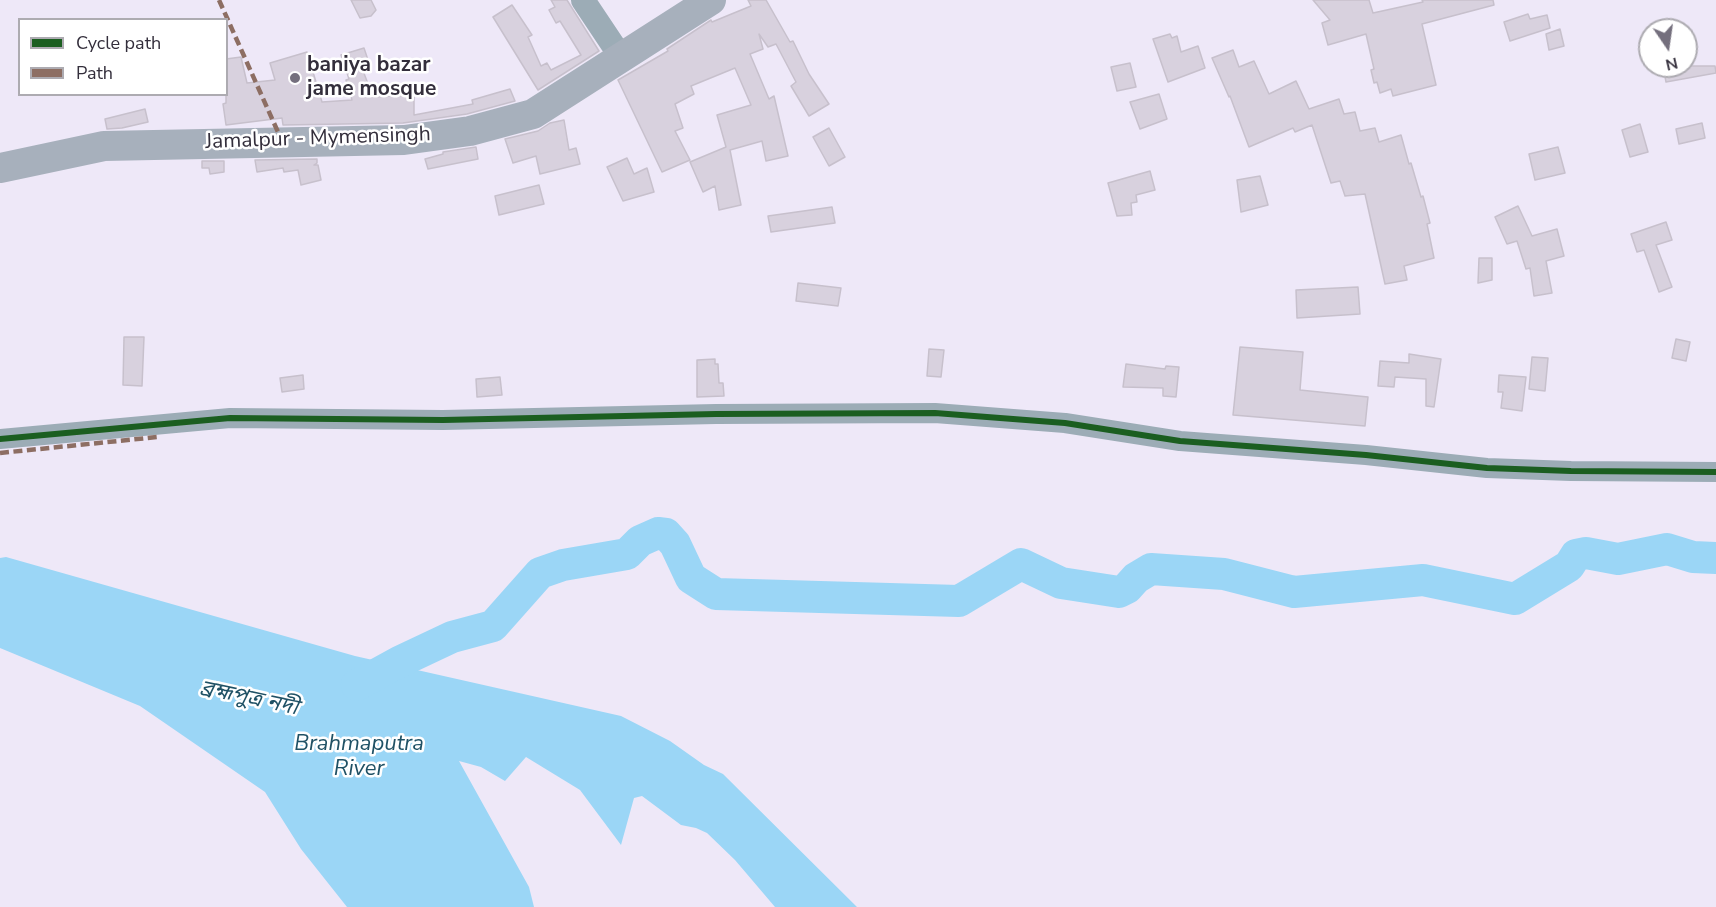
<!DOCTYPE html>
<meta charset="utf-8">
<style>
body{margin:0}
#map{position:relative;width:1716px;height:907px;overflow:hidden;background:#eee8f8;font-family:"Nunito Sans",sans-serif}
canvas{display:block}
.legend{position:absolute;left:18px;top:18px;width:210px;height:78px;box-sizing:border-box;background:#fff;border:2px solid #adabb1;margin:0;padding:8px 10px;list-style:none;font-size:18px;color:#332e3b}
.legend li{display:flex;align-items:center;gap:12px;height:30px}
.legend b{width:30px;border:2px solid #adabb1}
.north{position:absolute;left:1638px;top:18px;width:60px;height:60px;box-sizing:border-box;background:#fff;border:2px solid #adabb1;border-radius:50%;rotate:167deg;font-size:16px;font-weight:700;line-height:24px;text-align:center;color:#332e3b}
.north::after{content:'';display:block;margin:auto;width:21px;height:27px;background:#746f7d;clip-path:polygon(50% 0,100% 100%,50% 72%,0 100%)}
</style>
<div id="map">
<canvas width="1716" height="907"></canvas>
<ul class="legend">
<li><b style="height:8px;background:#1b5e20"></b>Cycle path</li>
<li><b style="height:8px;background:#8d6e63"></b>Path</li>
</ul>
<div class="north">N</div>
</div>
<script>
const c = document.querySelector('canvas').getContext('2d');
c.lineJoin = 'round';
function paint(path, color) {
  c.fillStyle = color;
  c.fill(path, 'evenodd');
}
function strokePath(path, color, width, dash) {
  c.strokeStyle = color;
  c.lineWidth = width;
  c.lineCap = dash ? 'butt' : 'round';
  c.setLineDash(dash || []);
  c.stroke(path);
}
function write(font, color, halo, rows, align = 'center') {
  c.font = font + ' "Nunito Sans","Noto Sans Bengali",sans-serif';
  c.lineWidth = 5;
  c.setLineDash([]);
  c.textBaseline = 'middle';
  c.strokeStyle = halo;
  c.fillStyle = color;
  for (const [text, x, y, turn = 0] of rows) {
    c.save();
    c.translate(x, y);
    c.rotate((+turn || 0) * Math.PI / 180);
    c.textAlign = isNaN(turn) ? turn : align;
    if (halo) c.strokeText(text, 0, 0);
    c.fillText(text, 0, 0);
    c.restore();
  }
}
const water = new Path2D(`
 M 6,557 L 355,656 L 621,716 L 670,741 L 704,765 L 723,774 L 857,907 L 775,907 L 735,860 L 707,833 L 696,828 L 681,825 L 642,796 L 634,798 L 621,845 L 580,790 L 526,757 L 505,781 L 481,767 L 459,761 L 529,887 L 534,907 L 347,907 L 301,849 L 265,792 L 140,706 L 0,648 L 0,558 Z`);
const river = new Path2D(`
 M 357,685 L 399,662 L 452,637 L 493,626 L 540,573 L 563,565 L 627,554 L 640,541 L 658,533 L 666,534 L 675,544 L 691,578 L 716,594 L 959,601 L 1021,564 L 1061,583 L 1119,592 L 1127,588 L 1136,578 L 1151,569 L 1224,574 L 1294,592 L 1423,580 L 1515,599 L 1569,566 L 1576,555 L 1586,553 L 1618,559 L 1667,549 L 1693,557 L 1716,558`);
const building = new Path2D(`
 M 351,0 L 371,0 L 376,10 L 371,16 L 360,18 Z
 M 551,0 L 567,0 L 599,51 L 538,90 L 493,17 L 512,5 L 532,35 L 528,37 L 541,66 L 547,63 L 551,70 L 581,55 L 560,21 L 556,23 L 549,10 L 555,7 Z
 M 748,0 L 766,0 L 790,42 L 793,41 L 809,74 L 829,104 L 809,116 L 791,86 L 796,82 L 776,44 L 768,47 L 759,34 L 763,49 L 750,54 L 769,99 L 774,96 L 788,156 L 766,161 L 762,141 L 730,150 L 741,205 L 719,210 L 715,186 L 703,192 L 690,162 L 726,147 L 717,115 L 751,105 L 735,68 L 691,86 L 694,94 L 675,104 L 683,128 L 675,131 L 690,160 L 662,172 L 618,80 L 668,51 L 667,49 L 711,20 L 712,22 L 751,6 Z
 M 1313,0 L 1369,0 L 1373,13 L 1423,2 L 1422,0 L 1493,0 L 1494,5 L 1422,24 L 1436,85 L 1393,96 L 1391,89 L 1380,93 L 1377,82 L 1374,83 L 1371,70 L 1374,69 L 1366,34 L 1328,45 L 1322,23 L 1330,20 Z
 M 1528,14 L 1530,19 L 1547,15 L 1550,28 L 1510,41 L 1504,22 Z
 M 1560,29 L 1564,46 L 1549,50 L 1546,34 Z
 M 1170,34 L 1172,38 L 1177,36 L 1181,52 L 1198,46 L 1205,68 L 1168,82 L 1153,39 Z
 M 364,48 L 370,66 L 362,68 L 373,97 L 414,95 L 414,115 L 473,104 L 472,100 L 510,89 L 515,101 L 467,114 L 403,123 L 283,125 L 282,118 L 226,125 L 223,104 L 226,103 L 226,59 L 241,57 L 247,83 L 275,80 L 270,63 L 307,52 L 322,102 L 352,100 L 346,80 L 349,79 L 341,55 Z
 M 1233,50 L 1239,67 L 1254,61 L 1269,94 L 1296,81 L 1309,109 L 1339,99 L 1344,114 L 1355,112 L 1360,131 L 1375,128 L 1379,142 L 1401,135 L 1409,164 L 1411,163 L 1421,197 L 1423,196 L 1430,223 L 1427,224 L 1434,258 L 1404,266 L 1407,280 L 1385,284 L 1365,194 L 1345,196 L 1340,181 L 1331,183 L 1312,125 L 1295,132 L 1293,128 L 1249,147 L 1230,96 L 1229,97 L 1212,58 Z
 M 1130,63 L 1136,87 L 1117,91 L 1111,67 Z
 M 1663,66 L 1715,66 L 1716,73 L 1666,82 Z
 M 1159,94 L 1167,119 L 1140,129 L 1130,102 Z
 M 145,109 L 148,122 L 122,128 L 107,129 L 105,119 Z
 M 564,120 L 569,150 L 576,148 L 580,164 L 540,174 L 536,156 L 513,163 L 505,139 L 538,131 L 550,123 Z
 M 1702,123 L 1705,138 L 1679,144 L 1676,129 Z
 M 1640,124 L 1648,152 L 1630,157 L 1622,130 Z
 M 829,128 L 845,157 L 829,166 L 813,137 Z
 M 476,147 L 478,159 L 428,169 L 425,159 L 443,154 L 443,152 Z
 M 1558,147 L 1565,173 L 1535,180 L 1529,154 Z
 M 627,158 L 634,174 L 647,168 L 654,192 L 623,201 L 607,167 Z
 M 317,159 L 317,163 L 314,165 L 318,165 L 321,180 L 301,185 L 298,170 L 284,172 L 283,168 L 257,172 L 255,160 Z
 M 202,161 L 224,161 L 224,172 L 210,174 L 209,168 L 202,168 Z
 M 1150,171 L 1155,190 L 1136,195 L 1137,202 L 1131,203 L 1132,215 L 1117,216 L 1108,183 Z
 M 1260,176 L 1268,205 L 1241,212 L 1237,180 Z
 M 539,185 L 544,204 L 499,215 L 495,196 Z
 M 1518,206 L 1532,236 L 1557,229 L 1564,256 L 1546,261 L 1552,293 L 1534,296 L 1530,268 L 1526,269 L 1517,241 L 1507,244 L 1495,217 Z
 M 832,207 L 835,223 L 771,232 L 768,216 Z
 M 1666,222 L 1672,240 L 1656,245 L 1672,287 L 1659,292 L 1644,250 L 1637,252 L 1631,234 Z
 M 1479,258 L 1492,258 L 1492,280 L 1478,283 Z
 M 798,283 L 841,288 L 838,306 L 796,301 Z
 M 1358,287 L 1360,314 L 1297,318 L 1296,290 Z
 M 124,337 L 144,337 L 142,386 L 123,385 Z
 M 1676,339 L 1690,342 L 1686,361 L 1672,358 Z
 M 1240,347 L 1303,352 L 1300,390 L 1368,397 L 1365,426 L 1233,415 Z
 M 929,349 L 944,350 L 941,377 L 927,376 Z
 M 1409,354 L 1441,359 L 1434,407 L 1426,406 L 1426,379 L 1395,377 L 1394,387 L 1378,386 L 1380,361 L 1409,363 Z
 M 1532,357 L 1548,358 L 1545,391 L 1529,389 Z
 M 715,359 L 715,364 L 718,364 L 719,383 L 723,383 L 724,396 L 697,397 L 697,360 Z
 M 1126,364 L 1165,369 L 1166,366 L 1179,367 L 1176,397 L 1163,396 L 1163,388 L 1123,387 Z
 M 303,375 L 304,389 L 282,392 L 280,378 Z
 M 1499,375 L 1526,377 L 1522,411 L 1501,408 L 1503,392 L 1498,392 Z
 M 500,377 L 502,395 L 477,397 L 476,379 Z`);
const minor = new Path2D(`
 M 0,439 L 230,418 L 443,420 L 716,414 L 935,413 L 1065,423 L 1180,441 L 1366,455 L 1487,468 L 1571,471 L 1716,472`);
const tertiary = new Path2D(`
 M 583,0 L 621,57`);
const primary = new Path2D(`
 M 0,168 L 104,146 L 404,140 L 470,131 L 533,114 L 711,0`);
const quiet = new Path2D(`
 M 219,0 L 282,141
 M 0,453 L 157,437`);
const cycleway = new Path2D(`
 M 0,439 L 230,418 L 443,420 L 716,414 L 935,413 L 1065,423 L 1180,441 L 1366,455 L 1487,468 L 1571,471 L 1716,472`);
const markers = [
 [295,78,6,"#746f7d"]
];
const poiNames = [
 ["baniya bazar",307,66],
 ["jame mosque",307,90]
];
const streetNames = [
 ["Jamalpur - Mymensingh",318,139,-2]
];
const waterNames = [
 ["ব্রহ্মপুত্র নদী",249,699,12],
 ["Brahmaputra",359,745],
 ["River",359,770]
];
paint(water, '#9bd6f6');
strokePath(river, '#9bd6f6', 32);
paint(building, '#d8d1de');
strokePath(building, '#c7c0cc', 1.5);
strokePath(minor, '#9cacb6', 20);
strokePath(tertiary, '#9cacb6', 24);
strokePath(primary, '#a7b0bc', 30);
strokePath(quiet, '#8d6e63', 4.5, [9, 4.5]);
strokePath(cycleway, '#1b5e20', 6);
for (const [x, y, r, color] of markers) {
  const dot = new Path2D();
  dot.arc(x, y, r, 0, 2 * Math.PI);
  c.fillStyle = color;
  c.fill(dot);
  strokePath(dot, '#fff', 2);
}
write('bold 21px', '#332e3b', '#fff', poiNames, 'left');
write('21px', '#332e3b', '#fff', streetNames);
write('italic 22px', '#1f5165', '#fff', waterNames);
</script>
